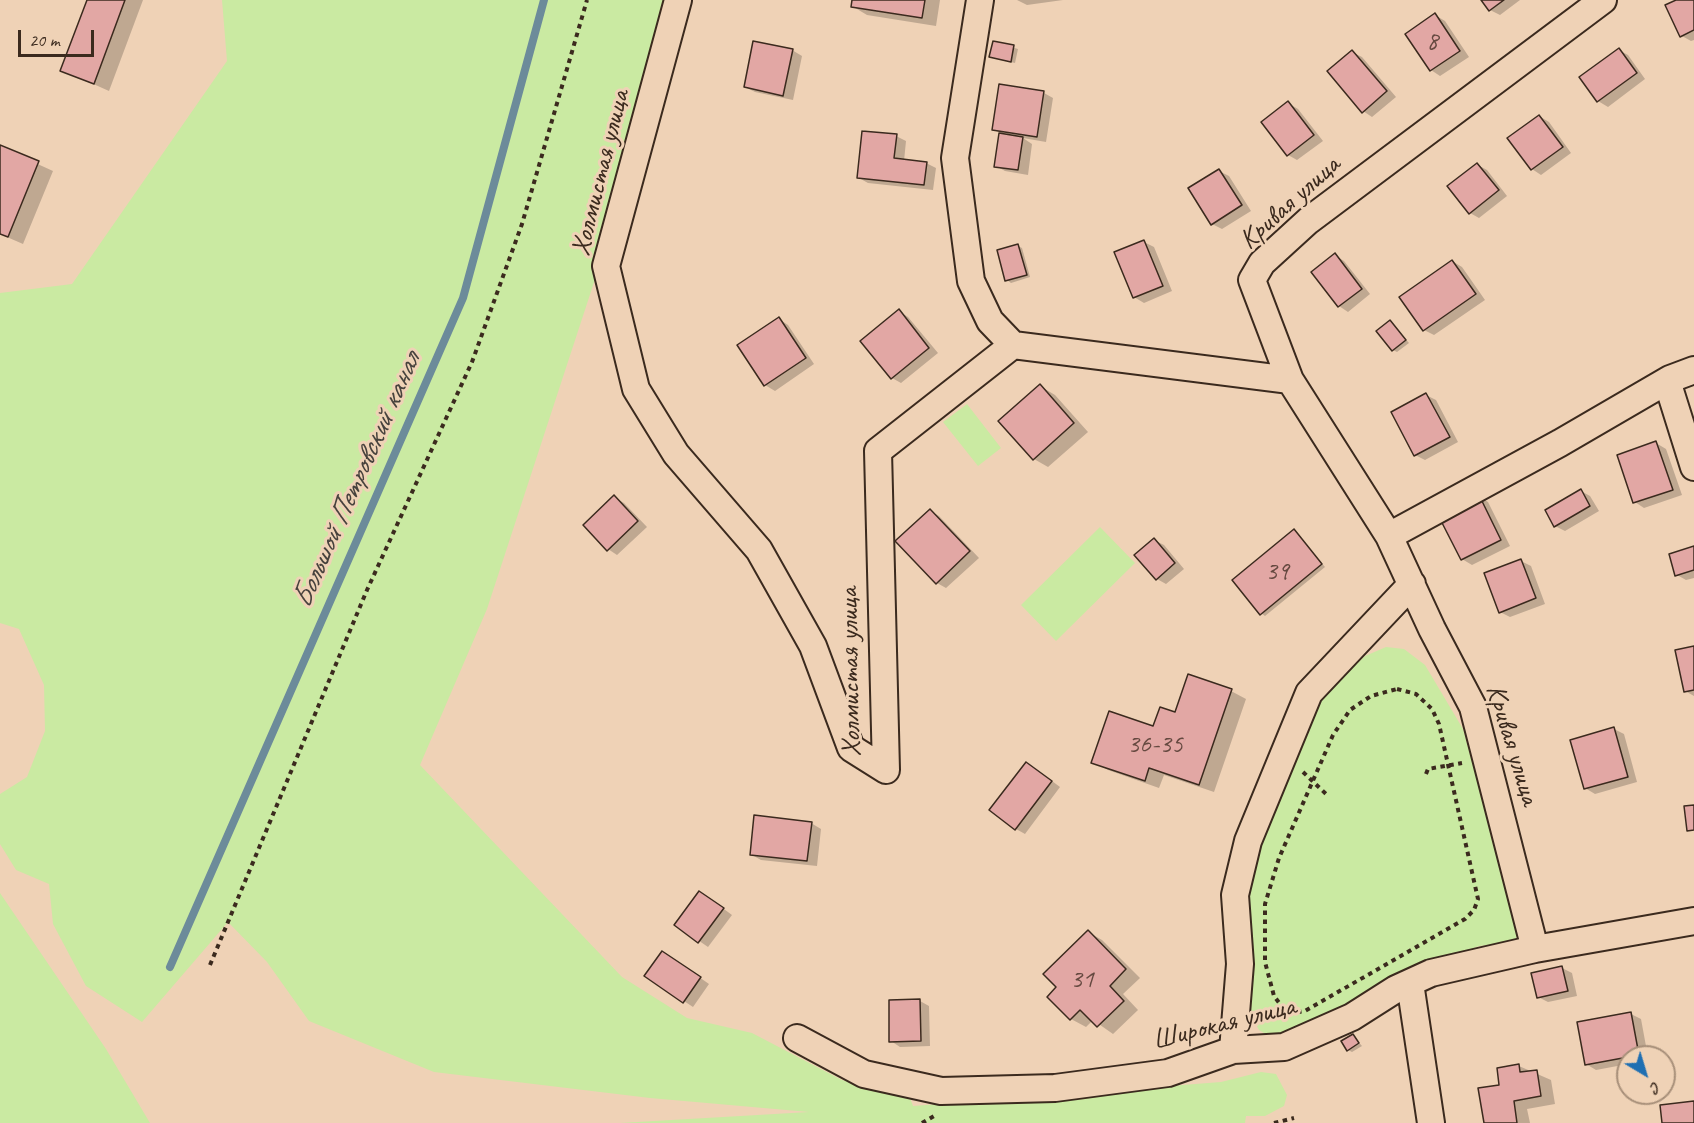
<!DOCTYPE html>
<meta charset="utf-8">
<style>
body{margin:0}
#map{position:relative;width:1694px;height:1123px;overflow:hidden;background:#efd2b6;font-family:Caveat,sans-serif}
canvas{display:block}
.north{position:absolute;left:1616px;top:1045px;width:60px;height:60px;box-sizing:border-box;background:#efd2b6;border:2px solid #a78f79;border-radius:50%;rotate:142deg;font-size:16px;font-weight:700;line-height:24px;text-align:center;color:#3b2a1e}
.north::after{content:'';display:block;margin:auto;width:21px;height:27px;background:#1f6fb2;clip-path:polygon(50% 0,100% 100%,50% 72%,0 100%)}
.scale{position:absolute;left:18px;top:30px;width:76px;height:27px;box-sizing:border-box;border:3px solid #3b2a1e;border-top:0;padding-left:8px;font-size:18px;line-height:21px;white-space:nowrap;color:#3b2a1e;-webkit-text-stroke:4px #efd2b6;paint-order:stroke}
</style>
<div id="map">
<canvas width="1694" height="1123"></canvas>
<div class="north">С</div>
<div class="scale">20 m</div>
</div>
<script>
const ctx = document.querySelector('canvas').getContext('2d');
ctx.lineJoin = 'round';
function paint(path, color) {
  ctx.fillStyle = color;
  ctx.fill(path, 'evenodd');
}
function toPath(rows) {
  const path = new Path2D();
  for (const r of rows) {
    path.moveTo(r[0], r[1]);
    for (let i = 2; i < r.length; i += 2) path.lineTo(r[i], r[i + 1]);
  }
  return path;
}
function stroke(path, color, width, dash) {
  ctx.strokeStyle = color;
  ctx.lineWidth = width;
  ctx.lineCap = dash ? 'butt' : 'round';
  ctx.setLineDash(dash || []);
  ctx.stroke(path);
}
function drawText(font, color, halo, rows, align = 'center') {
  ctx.font = font + ' Caveat,sans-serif';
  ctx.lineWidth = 6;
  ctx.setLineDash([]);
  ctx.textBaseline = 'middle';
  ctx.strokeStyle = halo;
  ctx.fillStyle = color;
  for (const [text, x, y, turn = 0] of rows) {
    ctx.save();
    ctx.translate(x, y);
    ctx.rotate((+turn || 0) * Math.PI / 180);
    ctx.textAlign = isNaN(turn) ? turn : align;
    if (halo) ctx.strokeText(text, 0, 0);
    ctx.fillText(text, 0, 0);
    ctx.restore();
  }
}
const green = toPath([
 [222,0,675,0,618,209,487,609,420,765,622,977,687,1018,752,1033,842,1080,910,1098,913,1106,1221,1082,1261,1072,1276,1074,1287,1095,1284,1106,1265,1116,1246,1116,1245,1123,620,1123,809,1112,650,1098,434,1072,309,1021,267,962,228,922,142,1022,86,986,53,924,49,884,16,870,0,844,0,794,27,777,45,731,44,685,19,629,0,623,0,293,72,284,227,61],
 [967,404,1001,448,978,466,943,422],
 [1100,527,1135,563,1056,641,1021,605],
 [1386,647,1404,649,1425,665,1463,729,1519,932,1514,942,1479,946,1435,963,1289,1036,1269,1036,1259,1030,1247,1009,1240,892,1320,697,1365,656],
 [0,893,106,1049,150,1123,0,1123]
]);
const shadow = toPath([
 [89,0,143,0,109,91,62,70],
 [853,0,940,0,936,26,867,15,852,6],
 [1017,0,1063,0,1027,5],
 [1483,0,1520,0,1500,15,1490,10],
 [1680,0,1694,0,1694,40,1691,41,1682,36],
 [1435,15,1445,21,1469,57,1440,76,1431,70],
 [994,42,1018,49,1015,63,991,57],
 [792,50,802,56,793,100,755,92,745,87],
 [1619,50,1628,55,1645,79,1608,107,1598,101,1581,77],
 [1352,52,1362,57,1396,97,1372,117,1363,111],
 [1044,93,1053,98,1046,142,1023,138,1032,144,1028,175,1005,171,996,166,1000,133,994,129],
 [1288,103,1298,109,1323,141,1297,160,1288,155],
 [1539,116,1549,122,1571,153,1541,175,1532,169],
 [896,136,906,141,904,161,926,163,936,168,933,190,868,183,859,178],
 [0,147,53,171,23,244,0,234],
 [1478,165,1487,170,1507,196,1479,218,1470,213],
 [1219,171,1229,176,1251,211,1222,229,1212,224],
 [1144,242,1154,247,1172,291,1144,303,1134,297],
 [1018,246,1022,248,1030,277,1011,283,1007,280],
 [1335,255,1344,261,1370,294,1348,312,1339,306],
 [1452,261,1462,267,1485,300,1434,335,1424,330],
 [899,311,908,317,938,353,901,383,892,378],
 [779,319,788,325,814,364,775,391,765,385],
 [1390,322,1409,343,1397,352,1393,350],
 [1040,386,1055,395,1088,432,1048,467,1034,459],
 [1426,395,1436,400,1458,442,1425,460,1415,455],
 [1656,443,1666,449,1682,495,1644,508,1635,502],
 [1581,491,1590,496,1599,511,1565,531,1555,526],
 [1479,496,1488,502,1510,546,1472,565,1462,559],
 [614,497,624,503,647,527,617,555,608,549],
 [930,511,939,516,979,558,946,588,937,583],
 [1294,531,1325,567,1265,616,1261,613],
 [1154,540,1164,545,1184,569,1166,584,1157,579],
 [1694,548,1694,578,1686,580,1677,575],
 [1521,561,1531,566,1545,604,1510,617,1500,612],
 [1694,647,1694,696,1685,691],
 [1231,691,1246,699,1214,792,1164,775,1159,788,1108,770,1093,762,1176,714],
 [1614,729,1624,734,1637,782,1595,794,1585,788],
 [1036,769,1060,787,1025,834,1016,829],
 [811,823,821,829,817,866,761,860,752,855],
 [709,898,732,915,708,947,676,925],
 [1088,932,1102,940,1140,978,1123,994,1138,1010,1113,1034,1093,1020,1086,1027,1071,1019],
 [672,958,709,984,693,1007,646,976],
 [1562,968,1572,973,1577,996,1548,1002,1538,997],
 [920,1001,929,1006,930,1046,900,1047,891,1041],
 [1631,1014,1641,1019,1648,1057,1628,1057,1628,1064,1596,1070,1586,1064],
 [1353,1036,1362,1046,1352,1052,1348,1050],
 [1519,1066,1551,1080,1555,1104,1527,1109,1530,1123,1485,1123,1501,1086]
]);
const stream = toPath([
 [170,967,463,298,544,0]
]);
const building = toPath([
 [87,0,125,0,94,84,60,71,87,0],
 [852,0,925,0,922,18,851,7,852,0],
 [1481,0,1504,0,1489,11,1481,0],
 [1676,0,1694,0,1694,30,1680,37,1665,5,1676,0],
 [1435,13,1460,51,1430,71,1405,34,1435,13],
 [753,41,793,49,783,96,744,87,753,41],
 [993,41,1014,45,1011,62,989,57,993,41],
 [1619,48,1637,73,1597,102,1579,77,1619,48],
 [1352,50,1387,91,1362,113,1327,71,1352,50],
 [999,84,1044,91,1037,137,992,130,999,84],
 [1288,101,1314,135,1287,156,1261,122,1288,101],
 [1539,115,1563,147,1531,170,1507,138,1539,115],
 [862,131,897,134,894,158,927,162,924,185,857,178,862,131],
 [999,133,1023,137,1018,170,994,167,999,133],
 [0,145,39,161,8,237,0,234,0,145],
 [1477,163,1499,190,1469,214,1447,186,1477,163],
 [1219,169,1242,205,1211,225,1188,188,1219,169],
 [1144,240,1163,286,1133,298,1114,252,1144,240],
 [1018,244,1027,275,1005,281,997,250,1018,244],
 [1335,253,1362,289,1338,307,1311,272,1335,253],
 [1452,260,1476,294,1423,331,1399,297,1452,260],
 [899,309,929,348,891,379,860,341,899,309],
 [779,317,806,358,764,386,737,345,779,317],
 [1390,320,1406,340,1392,351,1376,331,1390,320],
 [1040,384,1074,423,1033,460,998,421,1040,384],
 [1426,393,1450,437,1414,456,1391,412,1426,393],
 [1656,441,1673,490,1633,503,1617,455,1656,441],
 [1581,489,1590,506,1554,527,1545,510,1581,489],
 [614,495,638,521,607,551,583,525,614,495],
 [1479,495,1501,540,1461,560,1438,515,1479,495],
 [930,509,970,551,936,584,895,541,930,509],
 [1294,529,1322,564,1260,615,1232,580,1294,529],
 [1154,538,1175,563,1156,580,1134,555,1154,538],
 [1694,546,1694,570,1675,576,1669,554,1694,546],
 [1521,559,1536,598,1499,613,1484,573,1521,559],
 [1694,646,1694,690,1684,692,1675,650,1694,646],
 [1188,674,1232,689,1199,785,1149,768,1145,781,1091,763,1109,711,1153,726,1160,707,1175,712,1188,674],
 [1614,727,1628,777,1584,789,1570,740,1614,727],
 [1026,762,1052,781,1015,830,989,810,1026,762],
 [1694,805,1694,830,1687,831,1684,806,1694,805],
 [754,815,812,822,807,861,750,855,754,815],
 [699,891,724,908,698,943,674,925,699,891],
 [1088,930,1126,969,1110,986,1124,1001,1097,1027,1080,1010,1070,1020,1047,997,1056,987,1043,974,1088,930],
 [662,951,701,977,683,1003,644,976,662,951],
 [1562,966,1568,991,1537,998,1531,973,1562,966],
 [920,999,921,1041,889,1042,889,1000,920,999],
 [1631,1012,1639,1055,1585,1065,1577,1022,1631,1012],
 [1353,1034,1359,1043,1347,1051,1341,1041,1353,1034],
 [1519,1064,1520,1072,1537,1070,1541,1096,1514,1101,1517,1123,1484,1123,1478,1088,1499,1085,1497,1068,1519,1064],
 [1694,1101,1694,1123,1662,1123,1660,1105,1694,1101]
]);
const path = toPath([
 [1397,689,1416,694,1432,709,1439,724,1478,899,1474,910,1465,919,1305,1011,1292,1013,1283,1008,1274,996,1265,962,1265,904,1279,858,1333,735,1350,710,1371,696,1397,689],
 [1303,772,1326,794],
 [1426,774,1428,769,1462,763],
 [210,965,367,590,472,362,522,224,587,0],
 [922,1123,934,1116],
 [1274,1123,1294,1118]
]);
const minor = toPath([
 [678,0,606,266,636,389,676,454,759,550,813,646,851,748,886,770,878,451,1013,345,1290,380],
 [980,0,955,158,971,281,990,321,1013,345],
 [1667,381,1694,467],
 [1389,536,1560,443,1670,379,1694,370],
 [1535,949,1473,707,1432,629,1389,536,1290,380,1252,280,1262,263,1308,221,1603,0],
 [1410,983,1431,1123],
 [797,1038,864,1074,941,1091,1055,1088,1168,1073,1233,1050,1284,1047,1352,1017,1396,989,1431,973,1535,949,1694,921],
 [1233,1050,1240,964,1235,895,1248,841,1309,693,1412,584]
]);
const numberNames = [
 ["8",1432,42],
 ["39",1277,572],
 ["36-35",1155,745],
 ["31",1082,980]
];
const streetNames = [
 ["Холмистая улица",601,173,-76],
 ["Кривая улица",1290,203,-42],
 ["Холмистая улица",851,672,-91],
 ["Кривая улица",1512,745,73],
 ["Широкая улица",1224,1024,-14]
];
const waterNames = [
 ["Большой Петровский канал",357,481,-66]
];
paint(green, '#caeaa2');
paint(shadow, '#0003');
stroke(stream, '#6c8b9a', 8);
paint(building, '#e2a7a4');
stroke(building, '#3b2a1e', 1.5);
stroke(minor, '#3b2a1e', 30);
stroke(path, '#3b2a1e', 4, [4.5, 4.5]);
stroke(minor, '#efd2b6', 26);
drawText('26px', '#654940', null, numberNames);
drawText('28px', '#3b2a1e', '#efd2b6', streetNames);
drawText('italic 30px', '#47423d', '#efd2b6', waterNames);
</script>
